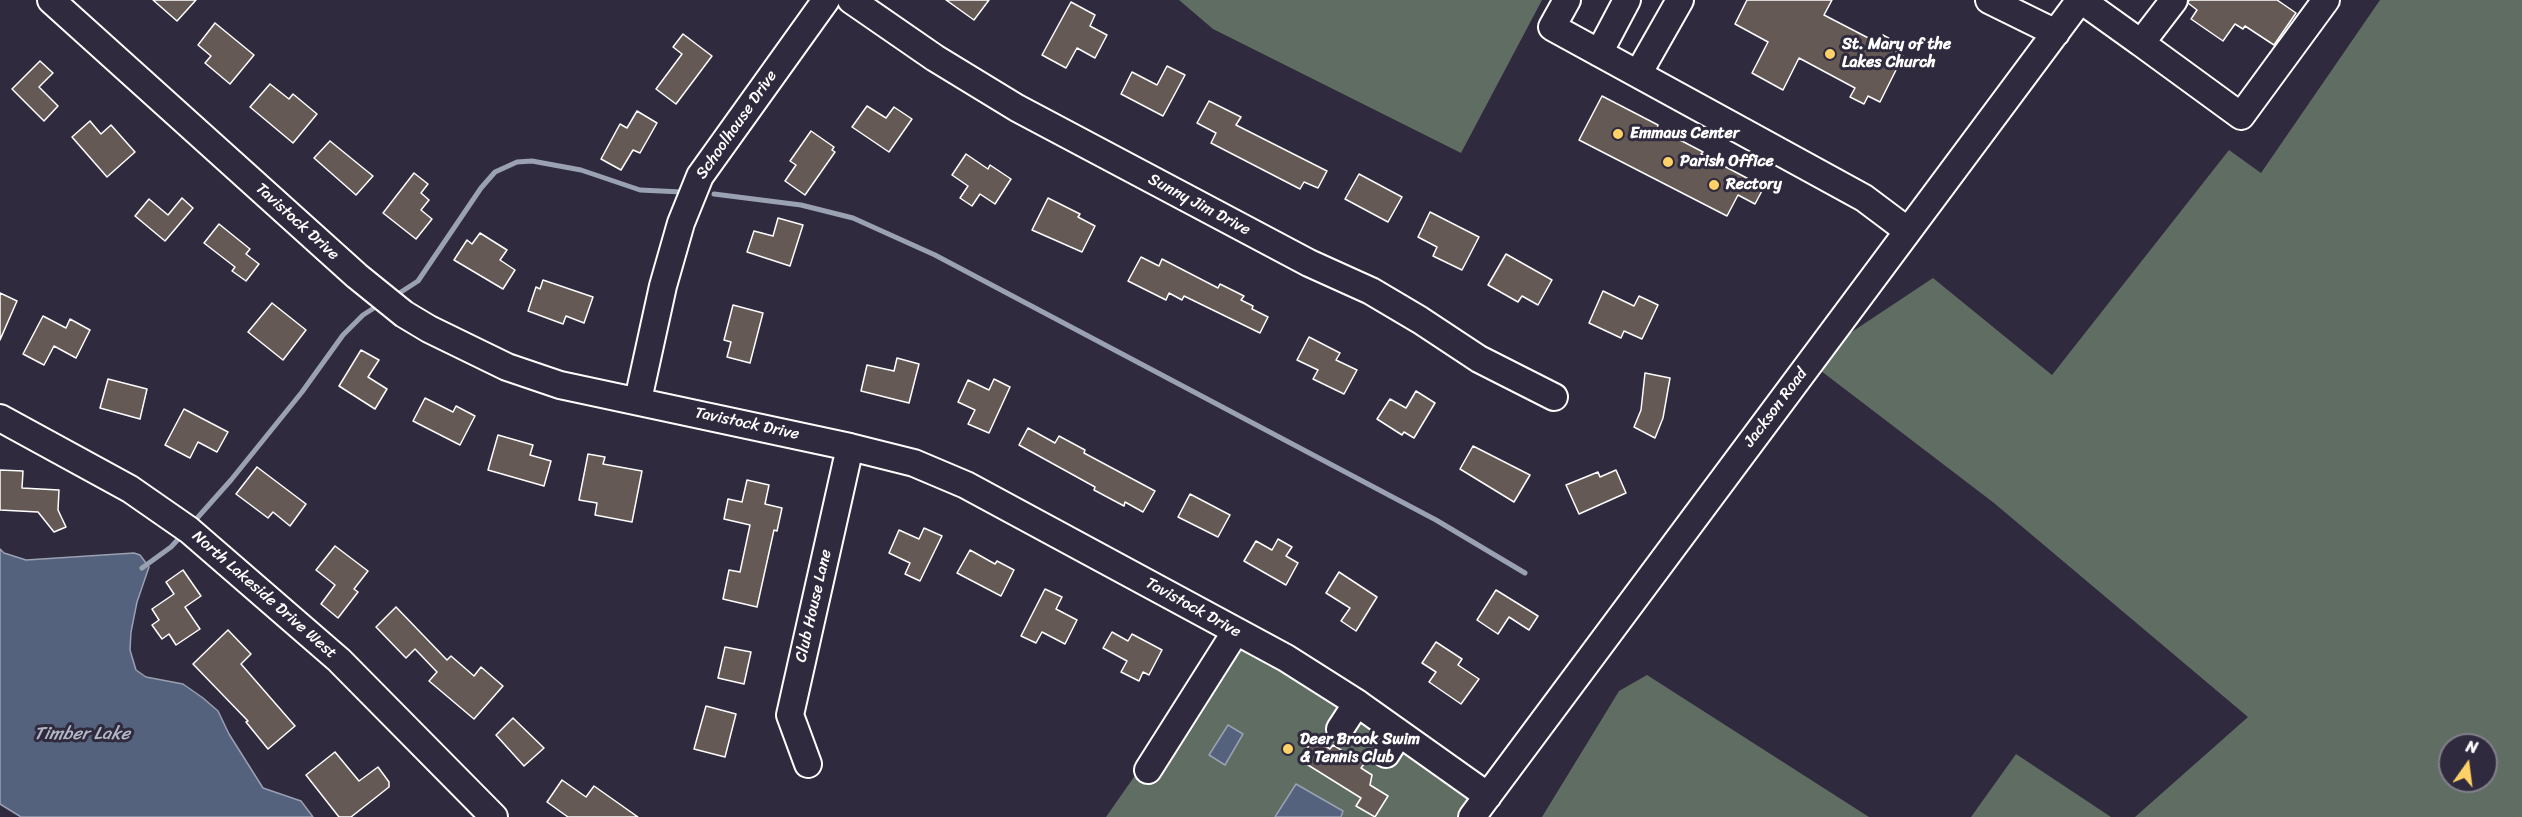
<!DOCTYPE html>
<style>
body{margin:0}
#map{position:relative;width:2522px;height:817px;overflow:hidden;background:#2f2a3d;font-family:Sriracha,sans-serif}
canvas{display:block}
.north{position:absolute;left:2438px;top:733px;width:60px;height:60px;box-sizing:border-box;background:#2f2a3d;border:2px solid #827f8b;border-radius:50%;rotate:14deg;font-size:16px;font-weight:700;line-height:24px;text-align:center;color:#fff}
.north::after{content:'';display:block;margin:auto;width:21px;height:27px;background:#ffd166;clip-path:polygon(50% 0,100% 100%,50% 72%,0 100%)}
</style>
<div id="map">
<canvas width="2522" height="817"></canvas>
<div class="north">N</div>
</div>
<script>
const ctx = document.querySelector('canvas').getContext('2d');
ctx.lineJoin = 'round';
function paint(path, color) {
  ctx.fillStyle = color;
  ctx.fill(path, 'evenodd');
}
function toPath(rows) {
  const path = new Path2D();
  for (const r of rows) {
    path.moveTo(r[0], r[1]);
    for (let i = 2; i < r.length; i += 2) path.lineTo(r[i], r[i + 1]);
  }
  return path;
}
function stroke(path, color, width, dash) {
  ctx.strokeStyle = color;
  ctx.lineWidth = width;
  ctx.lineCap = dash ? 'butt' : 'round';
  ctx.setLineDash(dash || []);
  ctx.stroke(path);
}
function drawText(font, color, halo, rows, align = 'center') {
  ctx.font = font + ' Sriracha,sans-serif';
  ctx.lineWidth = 6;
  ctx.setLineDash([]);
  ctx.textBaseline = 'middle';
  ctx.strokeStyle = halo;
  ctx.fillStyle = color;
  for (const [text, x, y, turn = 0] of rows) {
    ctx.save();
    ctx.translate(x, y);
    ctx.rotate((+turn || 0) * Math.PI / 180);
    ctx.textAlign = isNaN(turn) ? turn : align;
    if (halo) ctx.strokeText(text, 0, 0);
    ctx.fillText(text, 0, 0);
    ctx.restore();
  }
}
const green = toPath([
 [1179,0,1542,0,1461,153,1213,29],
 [2380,0,2522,0,2522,817,2135,817,2248,717,1994,503,1808,361,1933,278,2052,375,2229,150,2261,173],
 [2450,745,2486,745,2486,781,2450,781],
 [1236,631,1488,796,1472,817,1106,817],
 [1647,675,1869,817,1542,817,1619,691],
 [2016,754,2111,817,1971,817]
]);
const water = toPath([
 [0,549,4,553,26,560,134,553,140,555,149,567,137,602,131,632,130,650,136,670,146,677,183,684,203,698,218,711,229,734,263,788,301,801,313,817,21,817,0,804,0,549],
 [1228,725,1243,734,1225,765,1209,755,1228,725],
 [1296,784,1343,811,1341,817,1275,817,1296,784]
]);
const stream = toPath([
 [714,194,801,205,853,218,935,255,1436,520,1525,573],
 [401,292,418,281,481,188,495,172,517,162,532,161,581,170,640,190,682,192],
 [191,525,231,480,302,392,343,335,363,315,374,308],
 [142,568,171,547,183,534]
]);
const building = toPath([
 [153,0,196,0,177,21,153,0],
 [946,0,989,0,974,20,946,0],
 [1747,0,1832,0,1824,15,1878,43,1883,35,1897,43,1893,51,1903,56,1880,102,1868,96,1864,104,1850,97,1855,88,1799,58,1783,90,1752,73,1768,42,1735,24,1747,0],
 [2189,0,2277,0,2296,13,2274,45,2245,26,2243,29,2235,24,2223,41,2191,19,2197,10,2188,3,2189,0],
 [1071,2,1095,15,1090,26,1107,35,1095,58,1077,48,1066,68,1042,55,1071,2],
 [215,23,254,55,230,84,205,63,211,56,198,45,215,23],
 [683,34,712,56,676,104,656,89,682,54,673,47,683,34],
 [40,61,53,73,39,87,58,106,44,121,12,89,40,61],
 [1167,66,1185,75,1163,116,1121,94,1132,72,1157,85,1167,66],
 [270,84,289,99,293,94,317,114,293,143,250,107,270,84],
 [1602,96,1658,125,1657,128,1703,152,1701,154,1764,187,1755,204,1738,195,1727,216,1579,140,1602,96],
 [1209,101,1241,117,1236,125,1327,171,1318,188,1304,182,1300,189,1211,143,1216,133,1197,123,1209,101],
 [867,106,886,118,894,107,912,119,889,152,852,127,867,106],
 [637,111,657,123,640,153,633,150,621,170,601,159,620,124,627,128,637,111],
 [90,121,101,134,111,125,135,152,107,177,72,137,90,121],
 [811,131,834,147,832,150,835,152,805,195,785,181,796,165,790,161,811,131],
 [330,141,373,176,356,195,314,158,330,141],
 [966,154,988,169,990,165,1011,179,995,204,980,194,972,206,960,198,968,186,952,175,966,154],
 [414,173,428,184,421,193,429,200,421,210,432,219,416,239,383,213,414,173],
 [1359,174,1402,197,1388,222,1345,199,1359,174],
 [182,198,193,208,165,241,135,216,149,199,168,215,182,198],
 [1048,198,1080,214,1078,217,1095,226,1082,252,1032,230,1048,198],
 [1430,212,1479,237,1462,270,1433,256,1437,247,1418,237,1430,212],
 [778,218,803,225,790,266,747,252,754,231,773,236,778,218],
 [219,224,250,249,246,254,259,264,246,281,232,271,235,267,204,243,219,224],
 [480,233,507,250,500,260,515,270,503,289,454,260,467,240,472,244,480,233],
 [1506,254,1552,280,1538,305,1522,296,1518,302,1488,285,1506,254],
 [1141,257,1159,266,1162,259,1218,288,1220,284,1244,296,1241,300,1253,306,1252,309,1268,317,1260,333,1184,296,1182,300,1169,293,1166,300,1128,281,1141,257],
 [543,280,593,297,584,323,566,316,563,324,528,311,536,287,540,289,543,280],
 [1603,291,1634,306,1639,296,1658,305,1642,339,1624,331,1621,338,1589,323,1603,291],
 [0,293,17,301,0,340,0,293],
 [272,303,306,330,283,360,248,332,272,303],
 [733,305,763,313,750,363,727,357,731,342,724,340,733,305],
 [43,316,66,328,70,319,90,330,76,358,54,346,44,365,23,354,43,316],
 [1309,337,1340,353,1336,360,1357,370,1344,394,1313,379,1318,370,1297,360,1309,337],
 [361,350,379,360,368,377,387,389,375,409,339,386,361,350],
 [897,358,919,364,909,403,861,391,867,365,894,371,897,358],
 [1645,373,1670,378,1663,418,1655,438,1634,427,1641,410,1645,373],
 [108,379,147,389,140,419,100,408,108,379],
 [994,379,1010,387,989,433,968,424,975,410,958,402,968,380,989,390,994,379],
 [1416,391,1435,403,1414,438,1404,432,1402,435,1377,419,1390,399,1406,408,1416,391],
 [425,398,453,412,456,406,475,416,460,445,413,421,425,398],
 [184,409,228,432,217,452,198,442,190,458,165,445,184,409],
 [1028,428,1055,443,1059,436,1085,450,1084,453,1155,491,1143,512,1125,502,1124,506,1094,490,1095,487,1019,445,1028,428],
 [498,435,533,445,530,455,551,461,544,486,488,470,498,435],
 [1473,446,1530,475,1514,502,1460,469,1473,446],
 [588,454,605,457,603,464,642,471,632,522,595,515,597,503,579,500,588,454],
 [257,467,306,504,290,526,273,512,268,518,236,494,257,467],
 [0,470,23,471,22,488,59,490,58,510,66,527,54,532,38,512,0,510,0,470],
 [1616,470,1626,493,1579,514,1566,485,1598,472,1600,477,1616,470],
 [747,480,769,485,765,504,782,508,777,531,774,530,757,607,723,599,729,570,740,572,750,525,724,519,728,499,742,502,747,480],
 [1190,494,1230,515,1218,537,1178,517,1190,494],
 [924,528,942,536,920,581,905,574,910,563,889,553,899,530,919,539,924,528],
 [1278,539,1292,547,1286,556,1298,563,1286,585,1244,561,1256,541,1272,550,1278,539],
 [335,546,368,571,354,589,358,592,338,618,321,604,335,585,316,570,335,546],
 [970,550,995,564,997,561,1014,570,1001,596,957,573,970,550],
 [183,570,201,596,185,607,200,629,176,645,169,634,162,639,152,625,159,620,152,609,174,594,166,582,183,570],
 [1339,572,1377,597,1356,631,1341,621,1350,608,1326,593,1339,572],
 [1045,589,1062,597,1056,609,1077,620,1065,644,1042,632,1036,643,1021,636,1045,589],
 [1496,590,1538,616,1529,630,1509,617,1498,634,1477,620,1496,590],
 [396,607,447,660,451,656,474,676,481,667,503,686,474,719,429,681,437,672,415,649,406,658,376,627,396,607],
 [228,630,251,654,241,664,295,726,268,749,246,722,248,721,193,664,228,630],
 [1112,632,1128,641,1132,634,1162,650,1149,675,1143,672,1139,681,1121,672,1127,661,1103,648,1112,632],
 [1436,642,1462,659,1458,665,1479,679,1461,704,1429,682,1436,672,1422,663,1436,642],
 [725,647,751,652,744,684,718,678,725,647],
 [706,706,736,714,725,757,694,749,706,706],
 [513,718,544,748,524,766,496,735,513,718],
 [1313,739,1330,749,1333,745,1364,764,1361,768,1372,775,1370,785,1388,796,1375,817,1356,806,1361,798,1300,760,1313,739],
 [335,752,359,781,378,767,389,782,389,787,351,817,339,817,306,775,335,752],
 [562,780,586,797,594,786,638,817,568,817,547,802,562,780]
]);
const minor = toPath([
 [51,0,357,276,404,314,429,329,507,367,560,385,850,447,914,463,966,485,1286,658,1357,703,1488,796],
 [851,0,935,58,1017,108,1309,263,1371,291,1420,320,1479,359,1554,397],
 [1567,0,1552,27,1864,198,1908,231],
 [1989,0,2056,33],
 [2081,0,2141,43,2174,0],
 [2141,43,2241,116,2326,0],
 [1599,53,1627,0],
 [1638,74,1680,0],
 [638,400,663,286,681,223,700,176,826,0],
 [0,418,130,489,189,530,339,660,494,817],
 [1340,729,1357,703],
 [1386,754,1399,733],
 [808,764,790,715,850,447],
 [1148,770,1236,631],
 [1472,817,2080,0]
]);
const markers = [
 [1830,54,6,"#ffd166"],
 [1618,134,6,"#ffd166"],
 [1668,162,6,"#ffd166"],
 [1714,185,6,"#ffd166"],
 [1288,749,6,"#ffd166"]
];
const poiNames = [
 ["St. Mary of the",1842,45],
 ["Lakes Church",1842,63],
 ["Emmaus Center",1630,134],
 ["Parish Office",1680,162],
 ["Rectory",1726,185],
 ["Deer Brook Swim",1300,740],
 ["& Tennis Club",1300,758]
];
const streetNames = [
 ["Schoolhouse Drive",737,125,-55],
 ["Sunny Jim Drive",1199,205,28],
 ["Tavistock Drive",297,222,42],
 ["Jackson Road",1776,408,-53],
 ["Tavistock Drive",747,424,12],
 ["North Lakeside Drive West",264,595,41],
 ["Club House Lane",814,606,-77],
 ["Tavistock Drive",1193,608,29]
];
const waterNames = [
 ["Timber Lake",82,734]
];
paint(green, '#606d63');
paint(water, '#55627e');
stroke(water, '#99a1b2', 1.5);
stroke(stream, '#99a1b2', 5);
paint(building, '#645954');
stroke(building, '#fff', 1.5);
stroke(minor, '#fff', 30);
stroke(minor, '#2f2a3d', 26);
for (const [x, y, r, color] of markers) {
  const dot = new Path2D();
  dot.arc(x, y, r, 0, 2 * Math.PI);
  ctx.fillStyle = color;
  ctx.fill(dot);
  stroke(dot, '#2f2a3d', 2);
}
drawText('bold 16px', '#fff', '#2f2a3d', poiNames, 'left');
drawText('16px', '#fff', '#2f2a3d', streetNames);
drawText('italic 18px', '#b2b8c5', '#2f2a3d', waterNames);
</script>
